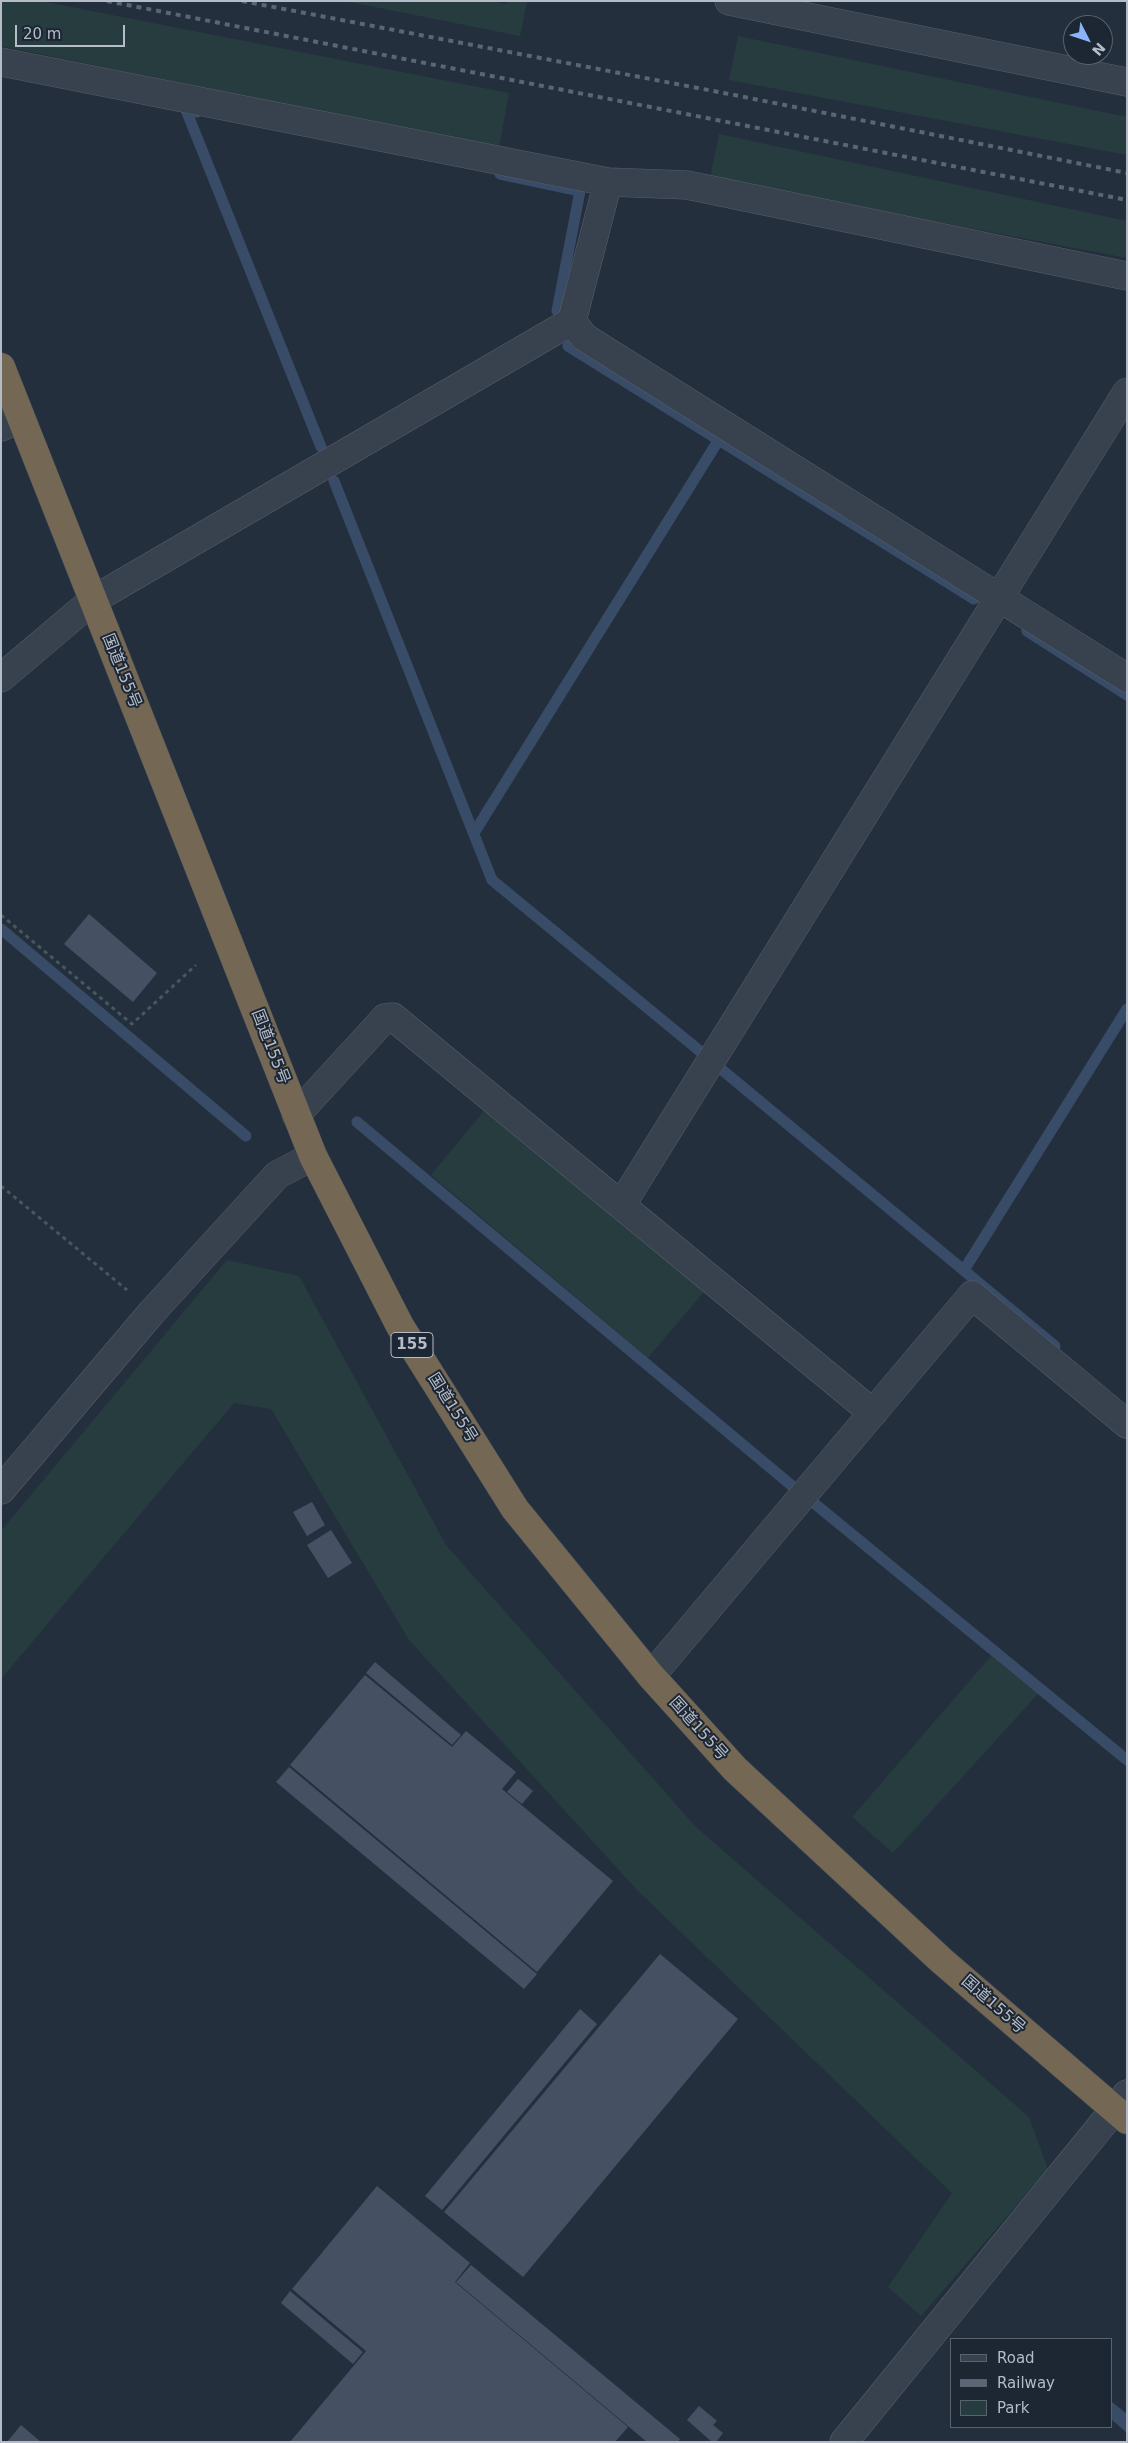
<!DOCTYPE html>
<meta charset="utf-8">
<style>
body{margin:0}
#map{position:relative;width:1128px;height:2443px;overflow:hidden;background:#242f3e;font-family:"DejaVu Sans",sans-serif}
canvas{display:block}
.frame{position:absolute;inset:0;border:2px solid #b4bcc9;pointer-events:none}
.legend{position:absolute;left:950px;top:2338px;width:162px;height:90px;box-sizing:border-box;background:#1d2633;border:1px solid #59626f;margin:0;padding:6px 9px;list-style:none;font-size:15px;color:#b4bcc9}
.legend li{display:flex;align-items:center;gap:10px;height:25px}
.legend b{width:25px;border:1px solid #59626f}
.north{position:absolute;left:1063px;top:15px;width:50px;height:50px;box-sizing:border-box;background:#1d2633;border:1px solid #59626f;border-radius:50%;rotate:131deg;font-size:14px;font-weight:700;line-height:20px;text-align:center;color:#b4bcc9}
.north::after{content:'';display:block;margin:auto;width:18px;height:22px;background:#8ab4f8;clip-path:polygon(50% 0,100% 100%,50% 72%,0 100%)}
.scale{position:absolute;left:15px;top:25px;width:110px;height:22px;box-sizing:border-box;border:2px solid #b4bcc9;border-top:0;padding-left:6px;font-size:15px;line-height:18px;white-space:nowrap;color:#b4bcc9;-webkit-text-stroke:4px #1d2633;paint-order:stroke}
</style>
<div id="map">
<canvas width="1128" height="2443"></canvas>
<div class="frame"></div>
<ul class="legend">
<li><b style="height:6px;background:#38414e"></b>Road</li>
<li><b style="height:6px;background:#5a6575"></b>Railway</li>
<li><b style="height:14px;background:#263c3f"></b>Park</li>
</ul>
<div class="north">N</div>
<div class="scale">20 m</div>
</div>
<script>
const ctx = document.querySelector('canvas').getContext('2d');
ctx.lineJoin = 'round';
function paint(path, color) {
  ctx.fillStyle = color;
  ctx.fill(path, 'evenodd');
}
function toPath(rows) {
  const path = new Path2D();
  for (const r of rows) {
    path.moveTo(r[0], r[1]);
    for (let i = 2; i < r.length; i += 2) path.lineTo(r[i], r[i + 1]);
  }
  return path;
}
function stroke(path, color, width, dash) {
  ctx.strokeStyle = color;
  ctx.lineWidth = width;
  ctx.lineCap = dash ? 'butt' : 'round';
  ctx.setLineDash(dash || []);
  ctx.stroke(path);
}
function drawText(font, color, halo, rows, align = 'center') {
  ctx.font = font + ' "DejaVu Sans","Noto Sans JP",sans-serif';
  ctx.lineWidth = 4;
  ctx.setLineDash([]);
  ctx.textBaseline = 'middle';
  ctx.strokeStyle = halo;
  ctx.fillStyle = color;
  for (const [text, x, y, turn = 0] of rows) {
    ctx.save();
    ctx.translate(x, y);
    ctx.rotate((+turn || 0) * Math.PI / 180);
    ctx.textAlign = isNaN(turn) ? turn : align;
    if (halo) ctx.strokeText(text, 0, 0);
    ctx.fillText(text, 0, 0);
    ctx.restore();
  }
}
const green = toPath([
 [1,1,41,1,509,93,499,148,1,46],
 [345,1,492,1,506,4,507,1,527,1,520,36],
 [738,36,1127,117,1127,155,729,80],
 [719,134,1127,221,1127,258,710,179],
 [488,1106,708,1287,648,1358,431,1175],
 [227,1260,299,1276,446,1545,696,1827,1029,2117,1048,2169,921,2316,888,2287,952,2193,638,1891,409,1640,271,1409,234,1403,1,1679,1,1531],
 [991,1656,1038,1694,893,1853,852,1817]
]);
const water = toPath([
 [1112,2402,1127,2414,1127,2433,1112,2420]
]);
const stream = toPath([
 [197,112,186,110,321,447],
 [500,174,580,191,557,311],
 [568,346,974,599],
 [334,481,492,880,701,1052],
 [1027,631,1127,695],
 [474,833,718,441],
 [1,929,246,1136],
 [721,1069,1055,1346],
 [357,1122,797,1490],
 [964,1270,1127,1009],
 [809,1499,1127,1760]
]);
const building = toPath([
 [89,914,157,973,133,1002,64,944],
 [312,1502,325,1525,307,1536,293,1512],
 [331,1530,352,1563,328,1578,307,1545],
 [375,1662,461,1735,452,1745,366,1673],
 [365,1675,452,1747,466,1731,516,1772,502,1789,613,1881,537,1972,290,1765],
 [289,1767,537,1974,524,1989,276,1782],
 [518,1779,533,1791,522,1804,507,1792],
 [660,1954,738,2019,523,2277,444,2212],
 [580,2009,597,2024,442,2210,425,2196],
 [377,2186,470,2263,455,2282,628,2427,615,2442,290,2442,366,2351,292,2289],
 [471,2265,680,2439,678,2442,647,2442,456,2282],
 [290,2291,363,2352,353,2364,281,2303],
 [699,2406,717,2421,713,2425,723,2433,716,2442,712,2442,687,2420],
 [21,2425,41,2442,7,2442]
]);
const path = toPath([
 [1,915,132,1024,196,965],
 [1,1186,127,1290]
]);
const minor = toPath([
 [729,1,1127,82],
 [1,62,608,182,687,185,1127,276],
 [608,182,572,321,584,337,1127,678],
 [1,427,21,419],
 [1,678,93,600,572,321],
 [296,1115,385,1018,393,1017,873,1413],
 [622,1204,1127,392],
 [1,1490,152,1312,277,1175,313,1156],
 [651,1676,972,1295,1127,1424],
 [844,2442,1127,2094]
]);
const highway = toPath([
 [1,367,313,1156,400,1326,515,1509,651,1676,735,1769,942,1961,1127,2120]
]);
const rail = toPath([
 [107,1,1127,200],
 [242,1,729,94,1127,173]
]);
const shields = [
 [412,1345,42]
];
const shieldNames = [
 ["155",412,1345]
];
const streetNames = [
 ["国道155号",121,671,68],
 ["国道155号",270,1047,69],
 ["国道155号",452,1408,58],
 ["国道155号",698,1729,48],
 ["国道155号",993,2005,41]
];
paint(green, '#263c3f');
paint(water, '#394c67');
stroke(stream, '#394c67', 11);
paint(building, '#455162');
stroke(minor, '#565f6c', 29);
stroke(highway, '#434c59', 29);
stroke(path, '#44595c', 3, [4, 4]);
stroke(minor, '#38414e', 28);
stroke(highway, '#746855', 28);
stroke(rail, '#5a6575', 4, [5, 5]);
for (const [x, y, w] of shields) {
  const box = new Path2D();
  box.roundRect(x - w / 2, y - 12.5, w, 25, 4);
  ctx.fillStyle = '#1d2633';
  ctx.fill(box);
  stroke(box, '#b4bcc9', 1);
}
drawText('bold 15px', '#b4bcc9', null, shieldNames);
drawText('16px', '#b4bcc9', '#1d2633', streetNames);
</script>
